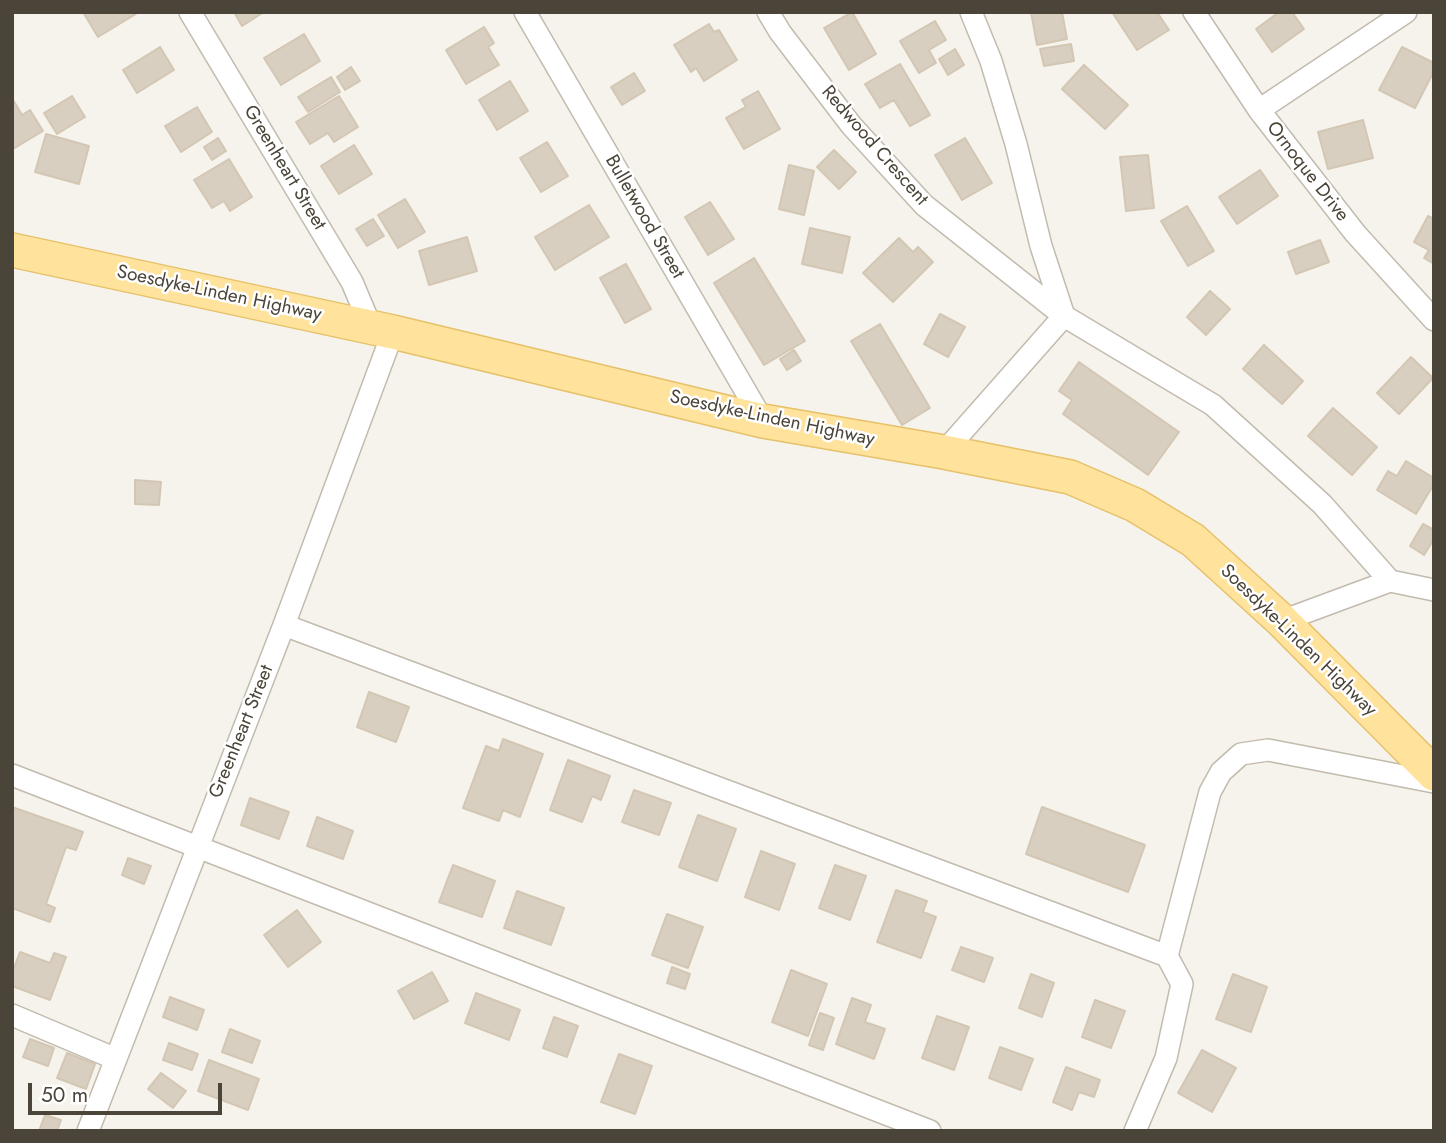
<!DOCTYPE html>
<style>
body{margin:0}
#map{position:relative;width:1446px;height:1143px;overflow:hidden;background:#f6f3ec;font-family:Jost,sans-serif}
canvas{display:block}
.frame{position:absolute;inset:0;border:14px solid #4b4439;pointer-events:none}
.scale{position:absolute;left:28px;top:1083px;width:194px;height:32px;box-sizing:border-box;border:4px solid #4b4439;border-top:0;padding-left:9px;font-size:21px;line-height:24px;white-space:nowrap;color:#4b4439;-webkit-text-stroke:5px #fff;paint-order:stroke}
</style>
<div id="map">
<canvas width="1446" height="1143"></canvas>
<div class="frame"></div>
<div class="scale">50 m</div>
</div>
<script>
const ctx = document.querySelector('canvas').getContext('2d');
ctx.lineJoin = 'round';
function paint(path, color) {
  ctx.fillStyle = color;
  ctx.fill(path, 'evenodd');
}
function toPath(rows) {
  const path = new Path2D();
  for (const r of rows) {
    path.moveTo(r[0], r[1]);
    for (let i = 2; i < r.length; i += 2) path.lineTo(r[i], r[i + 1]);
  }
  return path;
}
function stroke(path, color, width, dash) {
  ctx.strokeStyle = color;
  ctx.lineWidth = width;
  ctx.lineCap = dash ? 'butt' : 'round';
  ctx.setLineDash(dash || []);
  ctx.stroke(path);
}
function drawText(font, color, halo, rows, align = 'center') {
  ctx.font = font + ' Jost,sans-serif';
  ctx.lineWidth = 5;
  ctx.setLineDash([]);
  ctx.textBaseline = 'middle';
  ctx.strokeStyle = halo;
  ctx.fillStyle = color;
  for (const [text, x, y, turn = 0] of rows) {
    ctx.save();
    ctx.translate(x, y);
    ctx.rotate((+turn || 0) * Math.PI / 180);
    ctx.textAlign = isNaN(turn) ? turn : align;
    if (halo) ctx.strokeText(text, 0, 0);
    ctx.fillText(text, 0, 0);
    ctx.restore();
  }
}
const building = toPath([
 [83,12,139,12,98,37,83,12],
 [234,12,264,12,242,26,234,12],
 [852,12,876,54,849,70,824,28,852,12],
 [1031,12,1062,12,1067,39,1037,45,1031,12],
 [1112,12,1157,12,1169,30,1137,50,1112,12],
 [1279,12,1292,12,1304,29,1272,52,1256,29,1279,12],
 [935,21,946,40,929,50,936,63,919,73,900,41,935,21],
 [709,24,714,32,719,30,737,60,704,81,696,68,691,72,674,45,709,24],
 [484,27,494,43,488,47,499,65,466,84,446,50,484,27],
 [304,34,320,61,281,85,264,58,304,34],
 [1071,44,1074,61,1044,66,1040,49,1071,44],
 [160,47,174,70,137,93,123,70,160,47],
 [1402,47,1434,63,1434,71,1415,108,1379,90,1402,47],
 [955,49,964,65,948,75,939,59,955,49],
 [900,64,930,115,910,126,894,100,880,108,865,84,900,64],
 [1084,65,1128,105,1105,129,1062,89,1084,65],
 [351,67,360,81,345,90,337,77,351,67],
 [634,73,645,91,622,105,611,87,634,73],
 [331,77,340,92,308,112,298,97,331,77],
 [510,81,528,111,497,130,479,100,510,81],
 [758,91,780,129,744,149,726,118,746,107,742,100,758,91],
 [72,96,85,117,57,134,44,113,72,96],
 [339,96,358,127,334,142,328,133,310,144,296,122,339,96],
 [12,98,22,115,30,110,43,131,13,149,12,98],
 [197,107,212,132,181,152,165,126,197,107],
 [1363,120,1373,158,1328,169,1318,132,1363,120],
 [46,134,89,146,79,184,35,172,46,134],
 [218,138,226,151,212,160,204,147,218,138],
 [965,138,992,183,962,200,935,155,965,138],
 [547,142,568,176,541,192,520,158,547,142],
 [354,145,372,174,339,194,321,166,354,145],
 [834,150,856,172,839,189,817,167,834,150],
 [1148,155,1154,208,1126,211,1120,157,1148,155],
 [229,159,252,197,230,211,224,201,212,208,194,180,229,159],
 [789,165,814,171,804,215,779,209,789,165],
 [1260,170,1278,196,1237,224,1219,197,1260,170],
 [405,199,425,232,398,248,378,215,405,199],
 [710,202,734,239,708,255,685,217,710,202],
 [589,205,609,237,555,270,535,237,589,205],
 [1187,206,1214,251,1188,266,1161,221,1187,206],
 [1428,216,1434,219,1434,264,1424,258,1429,250,1414,242,1428,216],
 [373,219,384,236,367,246,356,229,373,219],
 [810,228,850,237,842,273,802,264,810,228],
 [467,237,477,271,429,285,419,251,467,237],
 [899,238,913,252,918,247,933,262,893,302,863,273,899,238],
 [1320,240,1329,262,1296,274,1288,252,1320,240],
 [754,258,805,341,764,365,714,283,754,258],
 [626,264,651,309,625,323,600,278,626,264],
 [1210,291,1230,309,1206,335,1187,317,1210,291],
 [940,314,965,327,948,357,924,344,940,314],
 [880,324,930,408,902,425,851,341,880,324],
 [1264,345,1303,381,1282,404,1243,369,1264,345],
 [794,350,801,361,787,370,780,359,794,350],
 [1411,357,1433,378,1399,414,1377,393,1411,357],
 [1079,362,1179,432,1148,475,1063,414,1072,400,1059,391,1079,362],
 [1333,408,1377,447,1352,475,1308,436,1333,408],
 [1406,461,1434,478,1434,484,1416,514,1377,490,1388,471,1397,476,1406,461],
 [135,480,161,482,159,505,135,504,135,480],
 [1423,524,1434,530,1434,539,1424,555,1410,546,1423,524],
 [369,692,409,707,396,742,357,727,369,692],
 [503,739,543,754,520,817,503,810,499,821,463,808,486,746,499,751,503,739],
 [568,760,610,776,601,800,592,796,582,822,550,810,568,760],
 [634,790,671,803,659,835,622,822,634,790],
 [250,798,289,812,279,839,241,825,250,798],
 [12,807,83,832,76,850,66,847,46,904,55,908,50,922,12,908,12,807],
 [1042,807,1145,845,1128,892,1026,854,1042,807],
 [698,815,736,829,717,881,679,867,698,815],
 [317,817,353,831,343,859,307,846,317,817],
 [761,851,795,864,779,910,745,897,761,851],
 [128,858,151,866,144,884,122,875,128,858],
 [453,865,495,881,482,917,439,902,453,865],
 [835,865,866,876,850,920,819,908,835,865],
 [896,890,927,901,923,912,936,917,921,958,877,942,896,890],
 [517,891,564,908,551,945,504,928,517,891],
 [297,910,321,942,288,967,264,935,297,910],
 [667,914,703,927,688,968,652,955,667,914],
 [961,947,993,958,984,982,952,970,961,947],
 [20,952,50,963,54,953,66,957,50,1000,12,986,12,973,20,952],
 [672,967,690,974,685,989,667,983,672,967],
 [791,970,827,984,808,1036,772,1022,791,970],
 [432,972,448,1001,414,1019,398,991,432,972],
 [1031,974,1054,983,1042,1017,1019,1008,1031,974],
 [1233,974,1267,987,1251,1032,1216,1019,1233,974],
 [476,993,520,1010,509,1040,465,1023,476,993],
 [170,997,204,1010,197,1030,163,1017,170,997],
 [852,998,871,1005,865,1022,885,1029,874,1059,836,1044,852,998],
 [1095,1000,1125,1011,1111,1048,1082,1037,1095,1000],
 [820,1013,834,1018,823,1050,809,1045,820,1013],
 [937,1016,969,1027,954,1070,922,1058,937,1016],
 [554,1017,578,1026,567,1057,543,1048,554,1017],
 [230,1029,260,1041,252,1063,222,1052,230,1029],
 [30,1039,54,1048,48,1066,23,1057,30,1039],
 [169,1043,198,1054,192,1070,163,1060,169,1043],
 [1000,1047,1033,1059,1021,1090,989,1078,1000,1047],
 [1202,1050,1236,1068,1212,1112,1178,1093,1202,1050],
 [67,1053,95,1064,86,1089,57,1078,67,1053],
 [619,1054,652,1066,635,1114,601,1102,619,1054],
 [209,1060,259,1079,248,1110,198,1091,209,1060],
 [1066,1067,1100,1080,1094,1097,1079,1092,1072,1110,1053,1102,1066,1067],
 [161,1073,186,1091,173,1108,148,1089,161,1073],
 [45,1115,61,1120,57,1131,39,1131,45,1115]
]);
const street = toPath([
 [190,12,352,282,371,327],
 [525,12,763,421],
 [768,12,780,32,851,125,924,205,1064,316,1213,405,1322,504,1390,581],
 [971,12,991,61,1016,144,1041,246,1064,316],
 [1194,12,1259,110,1355,233,1434,320],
 [1259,110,1406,12],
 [944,452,1064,316],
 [1282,621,1390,581,1434,590],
 [284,625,1167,956,1182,984,1166,1058,1135,1131],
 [12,775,930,1131],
 [1167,956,1210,792,1221,772,1241,754,1268,750,1434,782],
 [12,1015,116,1059],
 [88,1131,284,625,393,332]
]);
const primary = toPath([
 [12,250,393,332,763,421,944,452,1070,477,1135,505,1193,540,1282,621,1434,774]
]);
const streetNames = [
 ["Redwood Crescent",874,146,49],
 ["Greenheart Street",284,168,59],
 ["Ornoque Drive",1307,172,52],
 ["Bulletwood Street",644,217,60],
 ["Soesdyke-Linden Highway",219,294,12],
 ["Soesdyke-Linden Highway",772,419,12],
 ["Soesdyke-Linden Highway",1298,641,44],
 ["Greenheart Street",242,732,-68]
];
paint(building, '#d8cfc1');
stroke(building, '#d3c7b4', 2);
stroke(street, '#c2bbae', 24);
stroke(primary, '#e6c16a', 36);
stroke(street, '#fff', 21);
stroke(primary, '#ffe39c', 33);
drawText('19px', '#4b4439', '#fff', streetNames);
</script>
